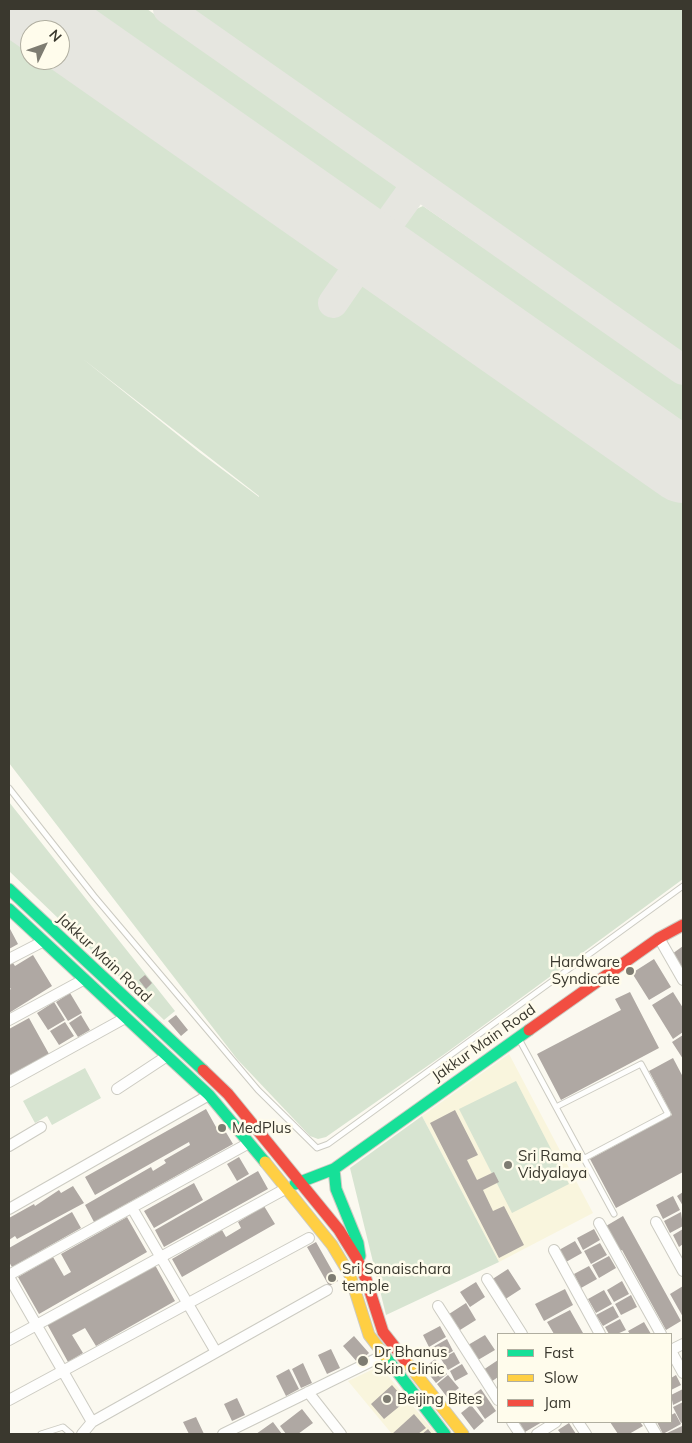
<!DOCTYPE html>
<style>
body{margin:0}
#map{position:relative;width:692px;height:1443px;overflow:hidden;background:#fbf9f0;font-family:Mulish,sans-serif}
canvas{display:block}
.frame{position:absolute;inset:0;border:10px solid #3a382e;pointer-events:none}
.legend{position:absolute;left:497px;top:1333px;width:175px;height:90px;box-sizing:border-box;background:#fffcec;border:1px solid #b0aea0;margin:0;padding:6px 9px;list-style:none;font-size:15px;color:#3a382e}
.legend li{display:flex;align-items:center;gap:10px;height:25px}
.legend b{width:25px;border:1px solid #b0aea0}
.north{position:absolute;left:20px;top:20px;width:50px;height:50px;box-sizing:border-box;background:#fffcec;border:1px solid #b0aea0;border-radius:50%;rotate:48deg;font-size:14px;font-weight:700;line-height:20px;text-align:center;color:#3a382e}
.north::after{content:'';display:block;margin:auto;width:18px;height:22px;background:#7e7c72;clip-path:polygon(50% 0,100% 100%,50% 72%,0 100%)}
</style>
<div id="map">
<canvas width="692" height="1443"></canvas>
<div class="frame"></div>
<ul class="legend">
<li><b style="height:6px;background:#16e098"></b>Fast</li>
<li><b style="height:6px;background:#ffcf43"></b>Slow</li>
<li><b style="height:6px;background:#f24e42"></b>Jam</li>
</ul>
<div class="north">N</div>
</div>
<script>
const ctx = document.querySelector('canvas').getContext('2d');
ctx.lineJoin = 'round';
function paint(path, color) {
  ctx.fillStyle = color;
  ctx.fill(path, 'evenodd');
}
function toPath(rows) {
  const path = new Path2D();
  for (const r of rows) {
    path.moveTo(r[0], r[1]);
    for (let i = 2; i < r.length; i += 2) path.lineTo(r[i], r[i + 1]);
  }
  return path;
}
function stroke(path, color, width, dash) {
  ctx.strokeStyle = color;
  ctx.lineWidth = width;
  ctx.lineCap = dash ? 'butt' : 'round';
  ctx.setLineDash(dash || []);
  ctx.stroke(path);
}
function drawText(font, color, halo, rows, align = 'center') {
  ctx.font = font + ' Mulish,sans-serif';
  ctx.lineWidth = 5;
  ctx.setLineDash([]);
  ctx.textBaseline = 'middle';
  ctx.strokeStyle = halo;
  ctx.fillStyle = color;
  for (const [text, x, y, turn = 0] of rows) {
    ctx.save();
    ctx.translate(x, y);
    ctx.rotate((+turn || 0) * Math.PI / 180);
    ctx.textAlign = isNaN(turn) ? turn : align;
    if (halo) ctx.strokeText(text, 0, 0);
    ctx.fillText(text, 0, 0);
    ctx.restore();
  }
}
const built = toPath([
 [509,1054,593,1213,499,1262,422,1116],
 [380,1366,436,1434,392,1434,348,1381]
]);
const green = toPath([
 [61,9,147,9,390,180,396,186,396,193,375,220,366,223],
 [190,9,683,9,683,354,398,155],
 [9,14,32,30,30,30,30,60,60,60,60,50,347,252,347,262,322,297,341,311,367,277,373,273,380,275,683,486,683,879,446,1053,326,1137,318,1139,310,1136,237,1059,9,763],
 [83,359,259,496,259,497,199,452],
 [423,206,683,385,683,443,400,245,397,242,397,235,414,210],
 [9,802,175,1011,164,1020,9,871],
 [85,1068,101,1098,52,1125,47,1116,35,1123,23,1101],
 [516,1081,569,1184,512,1213,459,1109],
 [422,1116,499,1262,386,1315,350,1168]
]);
const taxiway = toPath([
 [168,9,683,370],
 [333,303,362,261,370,254,379,253,376,248,376,241,414,188]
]);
const runway = toPath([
 [30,9,683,466]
]);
const building = toPath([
 [9,927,18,944,9,949],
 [683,946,683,972,672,954],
 [33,955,52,986,9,1013,9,990,11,989,9,987,9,965,13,963,15,966],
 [654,959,671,987,649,1000,632,973],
 [145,975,152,983,146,989,139,980],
 [630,992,659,1048,561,1100,537,1054,621,1010,615,999],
 [673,992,683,1008,683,1032,673,1039,652,1005],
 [70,993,82,1013,68,1021,56,1002],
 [54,1002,65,1020,48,1030,37,1013],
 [81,1015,90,1030,78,1037,69,1023],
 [176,1015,188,1030,181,1036,168,1021],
 [29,1018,49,1054,10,1075,9,1029],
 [65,1022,74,1036,59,1045,50,1031],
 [683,1035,683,1059,672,1042],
 [673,1058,683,1077,683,1172,616,1208,590,1159,672,1115,649,1071],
 [206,1109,216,1127,221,1124,233,1144,94,1222,85,1205,151,1167,153,1171,166,1163,164,1160,190,1145,189,1142,95,1195,85,1177],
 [455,1110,478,1155,467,1160,477,1180,494,1172,499,1182,483,1190,493,1211,504,1206,524,1245,499,1258,430,1123],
 [239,1157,249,1174,237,1181,227,1164],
 [258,1171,268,1189,164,1247,155,1230],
 [194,1183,203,1200,154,1228,144,1211],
 [73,1186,84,1203,17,1239,15,1236,9,1240,9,1218,34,1204,35,1206,59,1190,61,1193],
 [683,1192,683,1206,677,1196],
 [673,1196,680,1210,663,1219,656,1205],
 [264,1206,275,1224,182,1277,172,1259,222,1230,226,1237,241,1228,238,1222],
 [72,1212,81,1228,12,1267,9,1262,9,1248],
 [681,1212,683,1226,670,1233,664,1221],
 [623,1216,681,1321,666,1330,622,1250,620,1251,606,1226],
 [127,1217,147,1252,39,1314,18,1277,53,1257,64,1276,71,1272,61,1254],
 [594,1229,600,1240,583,1250,577,1238],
 [683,1229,683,1244,679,1247,673,1235],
 [575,1241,582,1253,566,1262,559,1250],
 [316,1242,338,1281,329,1286,307,1247],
 [600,1243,607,1255,591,1264,584,1251],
 [609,1256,616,1268,599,1278,592,1265],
 [155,1265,175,1301,96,1346,85,1328,72,1335,83,1353,68,1362,47,1324],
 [589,1266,597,1279,581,1288,574,1274],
 [508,1269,521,1289,504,1300,491,1280],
 [622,1281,629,1294,614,1302,607,1290],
 [476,1282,485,1297,470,1307,460,1292],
 [683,1286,683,1317,670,1294],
 [565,1289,573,1305,544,1321,535,1304],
 [604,1290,612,1304,596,1313,588,1299],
 [631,1295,637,1307,621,1315,615,1304],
 [466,1303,476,1320,460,1330,449,1314],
 [613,1306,619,1317,603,1326,596,1315],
 [570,1310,583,1333,554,1334,547,1322],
 [620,1319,626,1330,617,1334,609,1334,605,1327],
 [644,1322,651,1334,630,1334,628,1331],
 [440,1326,446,1337,429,1347,423,1335],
 [485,1335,495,1350,478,1360,468,1345],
 [354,1336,369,1353,358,1363,343,1346],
 [447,1339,453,1351,439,1359,433,1347],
 [331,1349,340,1368,327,1374,318,1355],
 [454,1352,460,1363,448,1370,441,1359],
 [435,1359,447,1374,436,1383,424,1368],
 [498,1360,498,1377,491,1382,483,1370],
 [303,1363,312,1383,301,1388,292,1369],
 [462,1364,468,1374,455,1381,450,1371],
 [289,1369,299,1389,286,1396,276,1376],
 [448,1375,459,1388,447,1397,437,1384],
 [676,1375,681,1385,671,1390,671,1378],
 [392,1385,406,1401,384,1419,371,1404],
 [481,1389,496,1411,485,1419,470,1397],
 [683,1389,683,1400,673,1405,671,1395],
 [237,1398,245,1415,232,1421,224,1404],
 [683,1402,683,1422,681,1423,673,1407],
 [471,1405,484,1421,474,1430,461,1413],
 [302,1409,313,1423,298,1434,286,1434,280,1426],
 [675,1413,681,1424,663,1434,657,1422,671,1422,671,1415],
 [414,1414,426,1428,418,1434,392,1434],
 [196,1417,204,1434,189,1434,183,1422],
 [273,1422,282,1434,256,1434],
 [519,1422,542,1422,525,1432],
 [610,1422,640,1422,643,1426,629,1434,618,1434],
 [569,1423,576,1434,561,1434,558,1430],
 [682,1426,683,1434,665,1434],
 [428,1429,432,1434,422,1434]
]);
const lane = toPath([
 [9,788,94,896,258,1090,317,1148,328,1144,683,886],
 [519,1039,614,1214],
 [556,1107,641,1064,668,1114,583,1159],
 [41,1434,63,1427,71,1434]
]);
const street = toPath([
 [659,938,683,980],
 [9,959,42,942],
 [9,1020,83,980],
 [9,1082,125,1018],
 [117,1089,167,1056],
 [9,1146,41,1127],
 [132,1208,216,1352],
 [9,1209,209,1095],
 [656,1222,683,1271],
 [599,1223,661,1334],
 [554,1250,600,1334],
 [9,1275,249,1143],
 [9,1277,92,1422,82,1434],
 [487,1279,522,1334],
 [438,1306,498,1400],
 [9,1340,287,1188],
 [671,1350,683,1344],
 [671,1351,683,1373],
 [308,1392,341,1434],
 [9,1400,309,1238],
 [92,1422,327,1290],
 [512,1422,520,1434],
 [578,1422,586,1434],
 [649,1422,656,1434],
 [223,1434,384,1355],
 [537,1434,556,1422]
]);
const fast = toPath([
 [9,889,203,1070],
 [9,909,209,1095,265,1162],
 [334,1169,336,1189,358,1243,360,1256],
 [295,1184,334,1169,529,1030],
 [385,1356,445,1434]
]);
const slow = toPath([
 [265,1162,332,1245,350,1275,369,1335,385,1356],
 [405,1360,463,1434]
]);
const jam = toPath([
 [529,1030,659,938,683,925],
 [203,1070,228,1094,339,1230,357,1259,366,1279,383,1332,405,1360]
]);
const markers = [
 [630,971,5,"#7e7c72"],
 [222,1128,5,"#7e7c72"],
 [508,1165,5,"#7e7c72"],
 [332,1278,5,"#7e7c72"],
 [363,1361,6,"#7e7c72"],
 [387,1399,5,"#7e7c72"]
];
const streetNames = [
 ["Jakkur Main Road",104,958,43],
 ["Jakkur Main Road",484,1043,-35]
];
const poiNames = [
 ["Hardware",620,962,"right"],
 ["Syndicate",620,979,"right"],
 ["MedPlus",232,1128],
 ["Sri Rama",518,1156],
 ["Vidyalaya",518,1173],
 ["Sri Sanaischara",342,1269],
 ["temple",342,1286],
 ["Dr Bhanus",374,1352],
 ["Skin Clinic",374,1369],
 ["Beijing Bites",397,1399]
];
paint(built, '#f9f5dd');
paint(green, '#d7e4d1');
stroke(taxiway, '#e6e6e0', 30);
stroke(runway, '#e6e6e0', 74);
paint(building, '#afa8a3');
stroke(lane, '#cccbc2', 7);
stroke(street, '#cccbc2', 12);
stroke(fast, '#cccbc2', 13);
stroke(slow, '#cccbc2', 13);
stroke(jam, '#cccbc2', 13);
stroke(lane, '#fefefd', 5);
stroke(street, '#fefefd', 10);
stroke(fast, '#16e098', 11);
stroke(slow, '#ffcf43', 11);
stroke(jam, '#f24e42', 11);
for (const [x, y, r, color] of markers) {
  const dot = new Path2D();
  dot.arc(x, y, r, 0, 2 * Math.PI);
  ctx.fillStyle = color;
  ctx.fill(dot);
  stroke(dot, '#fffcec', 2);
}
drawText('15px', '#3a382e', '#fffcec', streetNames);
drawText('15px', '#3a382e', '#fffcec', poiNames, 'left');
</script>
